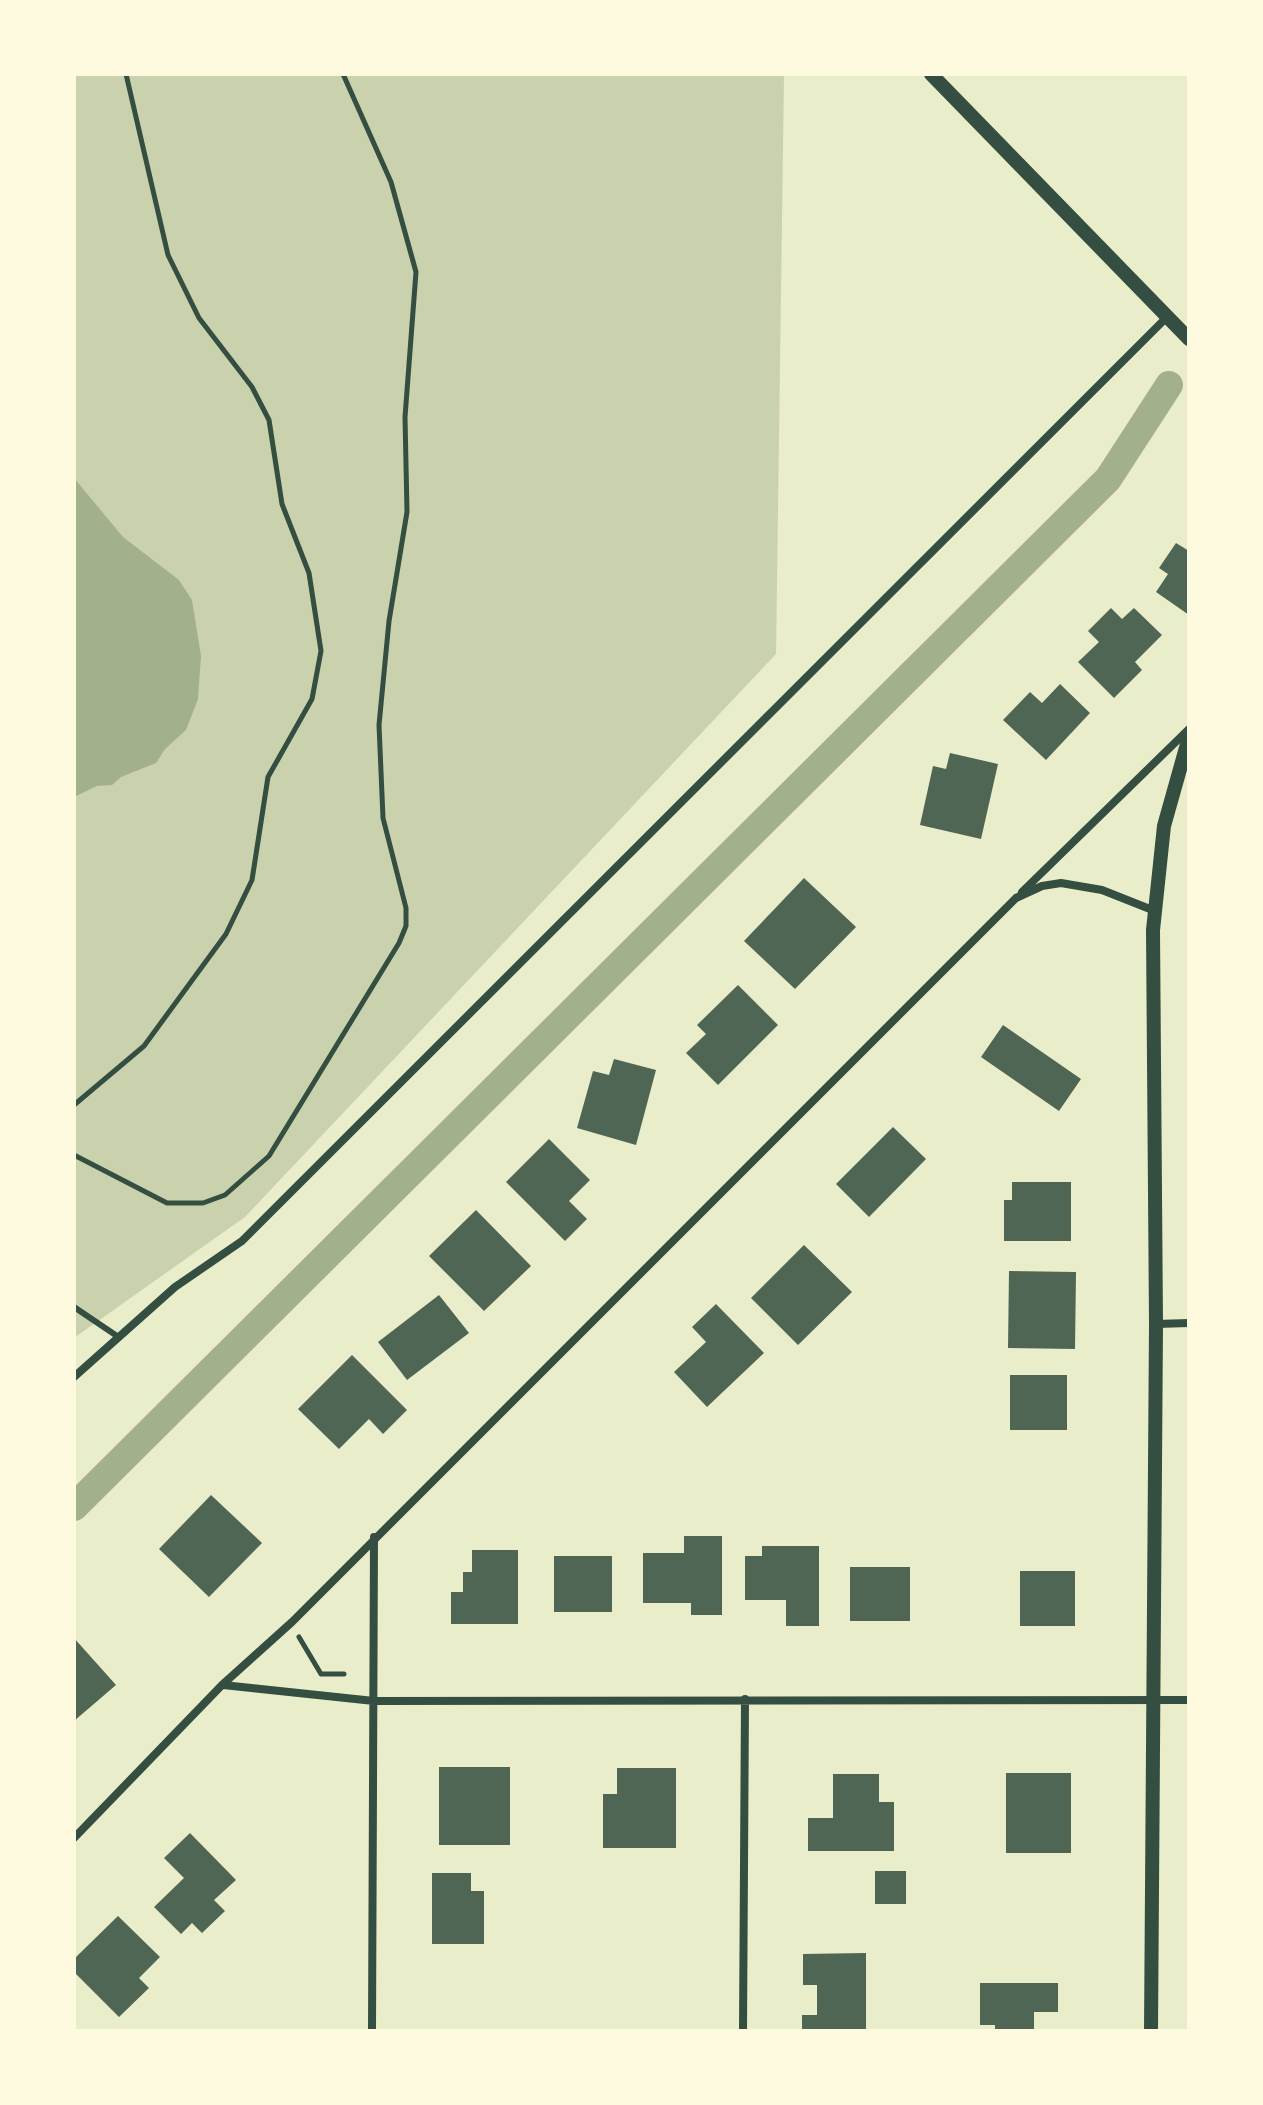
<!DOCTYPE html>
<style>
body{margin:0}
#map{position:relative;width:1263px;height:2105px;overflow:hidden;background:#e9edc9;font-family:"Exo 2",sans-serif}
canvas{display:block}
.frame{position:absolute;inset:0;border:76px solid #fefae0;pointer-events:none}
</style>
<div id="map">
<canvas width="1263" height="2105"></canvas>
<div class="frame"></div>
</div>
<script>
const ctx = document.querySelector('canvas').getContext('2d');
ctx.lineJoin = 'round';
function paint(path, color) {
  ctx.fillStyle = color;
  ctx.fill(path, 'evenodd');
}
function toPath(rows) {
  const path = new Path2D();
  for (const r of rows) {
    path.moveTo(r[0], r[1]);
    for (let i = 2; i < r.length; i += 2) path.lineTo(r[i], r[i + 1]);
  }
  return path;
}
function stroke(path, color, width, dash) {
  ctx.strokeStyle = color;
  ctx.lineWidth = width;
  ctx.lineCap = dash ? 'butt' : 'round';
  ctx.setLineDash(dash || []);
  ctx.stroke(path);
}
const green = toPath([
 [74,74,784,74,776,654,245,1217,74,1338]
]);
const water = toPath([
 [74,478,123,537,179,580,192,600,201,656,198,699,186,730,165,749,156,763,121,777,112,785,97,786,74,797]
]);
const canal = toPath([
 [74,1507,1108,479,1169,385]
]);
const building = toPath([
 [1176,543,1189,551,1189,615,1156,592,1168,574,1159,568],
 [1111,608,1122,619,1134,608,1162,635,1135,662,1142,670,1114,698,1078,662,1099,642,1088,631],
 [1060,684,1090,713,1046,760,1003,720,1030,692,1042,703],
 [950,753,998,764,981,839,920,825,933,766,946,769],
 [804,878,856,927,795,989,744,941],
 [738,985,778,1025,718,1085,686,1053,706,1034,697,1025],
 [1003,1025,1081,1079,1059,1111,981,1057],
 [614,1059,656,1070,636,1145,577,1128,593,1071,609,1075],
 [893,1127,926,1159,869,1217,836,1184],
 [549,1139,590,1180,569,1201,587,1219,565,1241,506,1182],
 [1012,1182,1071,1182,1071,1241,1004,1241,1004,1200,1012,1200],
 [476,1210,531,1266,484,1311,429,1256],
 [804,1245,852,1292,798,1345,751,1298],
 [1009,1271,1076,1272,1075,1349,1008,1348],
 [439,1295,469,1333,407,1380,378,1342],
 [716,1304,764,1353,707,1407,674,1372,706,1342,692,1327],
 [352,1355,407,1410,383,1434,369,1419,339,1449,298,1409],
 [1010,1375,1067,1375,1067,1430,1010,1430],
 [211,1495,262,1543,209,1597,159,1549],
 [684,1536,722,1536,722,1615,691,1615,691,1603,643,1603,643,1553,684,1553],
 [762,1546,819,1546,819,1626,786,1626,786,1600,745,1600,745,1556,762,1556],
 [472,1550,518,1550,518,1624,451,1624,451,1592,463,1592,463,1572,472,1572],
 [554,1556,612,1556,612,1612,554,1612],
 [850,1567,910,1567,910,1621,850,1621],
 [1020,1571,1075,1571,1075,1626,1020,1626],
 [74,1638,116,1685,74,1721],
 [439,1767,510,1767,510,1845,439,1845],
 [617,1768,676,1768,676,1848,603,1848,603,1794,617,1794],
 [1006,1773,1071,1773,1071,1853,1006,1853],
 [833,1774,879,1774,879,1802,894,1802,894,1851,808,1851,808,1818,833,1818],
 [190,1833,236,1880,214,1900,225,1911,202,1933,192,1923,181,1934,154,1907,184,1878,164,1858],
 [875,1871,906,1871,906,1904,875,1904],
 [432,1873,471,1873,471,1891,484,1891,484,1944,432,1944],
 [118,1916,160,1957,139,1978,149,1988,119,2017,74,1972,74,1959],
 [866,1953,866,2031,802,2031,802,2015,817,2015,817,1985,803,1985,803,1954],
 [980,1983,1058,1983,1058,2012,1034,2012,1034,2031,995,2031,995,2025,980,2025]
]);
const path = toPath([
 [74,1105,144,1046,226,934,252,880,268,777,312,699,321,651,309,573,282,504,269,420,252,387,199,318,168,255,126,74],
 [74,1155,167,1203,203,1203,225,1195,269,1156,399,943,406,926,406,908,383,818,379,725,389,621,407,512,405,417,416,272,391,182,343,74],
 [299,1637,321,1674,344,1674]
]);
const service = toPath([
 [74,1307,117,1336]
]);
const minor = toPath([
 [1022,892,1189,729],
 [1156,1324,1189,1323],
 [74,1377,175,1287,242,1241,1167,317],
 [223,1685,374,1701,1189,1700],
 [74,1838,222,1685,292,1622,1016,898,1042,886,1061,883,1102,890,1155,911],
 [372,2031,374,1537],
 [743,2031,745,1699]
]);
const tertiary = toPath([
 [931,74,1189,339],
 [1151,2031,1156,1324,1153,930,1164,826,1189,737]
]);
paint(green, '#cad2ad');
paint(water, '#a3b18a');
stroke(canal, '#a3b18a', 28);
paint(building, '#4f6655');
stroke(path, '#344e41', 5);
stroke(service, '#344e41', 6);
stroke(minor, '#344e41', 8);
stroke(tertiary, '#344e41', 14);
</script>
